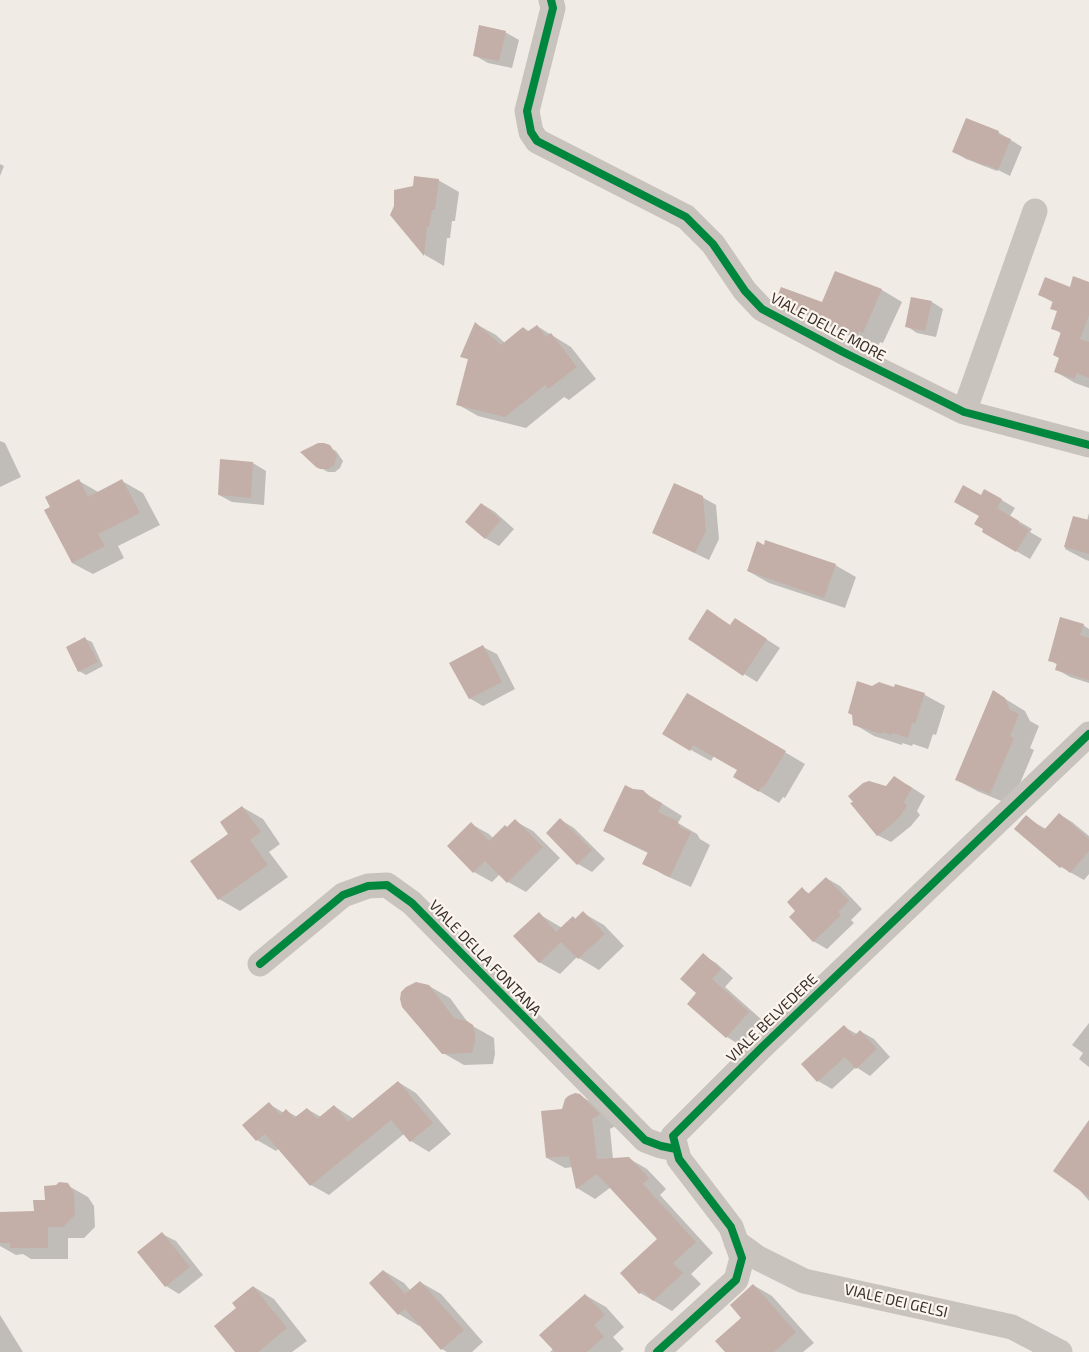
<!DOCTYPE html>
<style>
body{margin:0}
canvas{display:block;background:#f0ebe5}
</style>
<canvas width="1089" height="1352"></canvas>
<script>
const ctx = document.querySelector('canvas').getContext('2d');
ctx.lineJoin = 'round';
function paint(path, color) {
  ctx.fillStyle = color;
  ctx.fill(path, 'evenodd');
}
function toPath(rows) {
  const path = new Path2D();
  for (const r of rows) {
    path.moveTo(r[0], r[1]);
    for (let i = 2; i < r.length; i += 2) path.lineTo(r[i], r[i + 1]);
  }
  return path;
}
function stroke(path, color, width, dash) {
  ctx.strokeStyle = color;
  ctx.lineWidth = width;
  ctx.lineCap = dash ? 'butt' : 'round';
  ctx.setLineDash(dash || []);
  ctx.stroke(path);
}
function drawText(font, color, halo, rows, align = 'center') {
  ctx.font = font + ' "Exo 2",sans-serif';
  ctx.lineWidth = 4.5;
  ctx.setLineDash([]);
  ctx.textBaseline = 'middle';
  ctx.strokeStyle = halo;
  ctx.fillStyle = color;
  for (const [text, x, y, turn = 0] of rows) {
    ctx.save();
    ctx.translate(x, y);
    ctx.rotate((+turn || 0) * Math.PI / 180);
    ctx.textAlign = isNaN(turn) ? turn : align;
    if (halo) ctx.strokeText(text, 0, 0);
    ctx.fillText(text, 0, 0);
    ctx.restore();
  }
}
const shadow = toPath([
 [505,32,519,40,512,68,488,63,474,55],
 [998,132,1022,147,1010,176,998,170,997,171,966,159,954,152],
 [0,164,4,166,0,176],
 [438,180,459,192,455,221,452,221,450,238,447,238,444,266,425,255,392,215],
 [1089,283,1089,388,1075,383,1056,372,1061,358,1062,334,1053,328,1059,312,1054,303,1040,295],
 [882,290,902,302,883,343,880,342,877,349,797,311,777,299,822,304],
 [932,302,943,309,936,337,917,333,906,326],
 [476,324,496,335,505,343,524,328,530,332,537,326,571,347,596,379,569,400,564,397,526,428,478,416,457,404,469,360,462,356],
 [0,441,5,443,21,477,0,487],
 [329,447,336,451,343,461,340,468,335,472,328,472,317,466],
 [253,463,266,471,264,505,232,502,219,495],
 [79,481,100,493,122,481,143,493,160,525,118,546,124,558,93,574,72,563,52,508],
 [985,490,1015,508,1010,516,1032,529,1030,532,1042,539,1030,559,983,532,985,529,980,515,982,496],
 [702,497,716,505,719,539,709,560,667,540],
 [482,504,495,512,514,529,499,546,485,538],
 [1089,513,1089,561,1084,559,1065,549,1073,519,1087,521],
 [835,565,856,577,845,608,769,583,748,571],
 [1083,625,1089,629,1089,683,1070,677,1056,669,1058,665,1049,660],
 [731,626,749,628,780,648,757,682,744,674],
 [85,639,92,642,103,666,86,675,79,671],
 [483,647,497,654,515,689,483,706,469,698],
 [896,686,925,695,945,706,936,735,933,734,928,749,913,744,912,746,902,743,902,745,874,736,854,724,872,687,895,689],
 [994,692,1025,711,1030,721,1039,726,1030,748,1034,750,1011,805,977,791,957,780],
 [688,695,805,764,785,798,783,797,779,803,734,776,738,770,714,756,711,761,691,750],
 [908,785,925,796,917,811,920,815,911,826,891,842,877,835,887,788],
 [633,790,642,791,682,816,678,823,697,834,700,839,710,845,691,887,664,875,644,863,648,853,625,842,605,831],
 [242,807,263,819,280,844,269,852,288,877,240,911,219,899,192,861,230,834],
 [1059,814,1072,822,1089,836,1089,874,1084,880,1061,867,1030,820,1046,829],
 [561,820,574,828,605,859,592,872,578,864],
 [515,821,533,831,560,858,526,892,508,882,500,874,492,882,474,872,471,824,489,834,493,838,508,828],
 [826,878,840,886,862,909,851,920,854,923,827,949,813,941,797,911,802,889,810,894],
 [583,913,604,925,624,946,599,970,577,957,560,974,539,962,539,914,562,928,573,917,576,919],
 [703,955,716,963,733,978,725,987,762,1020,740,1045,727,1037,698,993],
 [429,986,450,998,469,1024,494,1038,495,1054,493,1064,464,1065,443,1053],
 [1089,1023,1089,1067,1079,1059,1083,1053,1072,1045],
 [844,1027,857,1034,860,1031,874,1039,890,1057,870,1076,856,1067,832,1089,818,1081,803,1064],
 [398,1082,416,1093,451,1134,429,1152,411,1141,404,1134,329,1195,311,1185,279,1148,276,1151,257,1140,244,1125,269,1104,284,1113,287,1111,297,1117,307,1109,321,1117,334,1106,354,1119],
 [579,1095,598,1106,617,1125,610,1129,613,1159,628,1158,647,1169,666,1189,660,1195,713,1253,691,1274,701,1284,672,1311,640,1293,621,1273,659,1239,611,1187,595,1199,577,1188,573,1167,565,1168,547,1158,563,1110],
 [1089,1131,1089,1201,1077,1187],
 [67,1185,88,1197,94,1206,95,1227,84,1238,68,1238,68,1259,31,1259,23,1254,16,1255,0,1246,0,1213,36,1212,46,1201,56,1186],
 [162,1234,176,1241,203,1275,179,1294,166,1286],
 [384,1271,404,1283,411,1291,420,1282,441,1294,483,1342,472,1352,447,1352,442,1349,421,1325,419,1326,399,1314,371,1283],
 [753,1285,772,1296,814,1343,803,1352,727,1352,743,1318],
 [254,1287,274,1299,307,1341,292,1352,236,1352,238,1308],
 [585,1295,606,1307,624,1327,613,1337,624,1349,620,1352,550,1352,553,1349],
 [0,1315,23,1352,0,1352]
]);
const building = toPath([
 [479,25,506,31,499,61,473,56],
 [966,118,999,131,998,134,1011,139,998,170,985,164,985,166,952,152],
 [414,176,439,179,435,210,432,210,429,227,427,227,424,256,390,215,394,206,394,190,413,186],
 [835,271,882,289,863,333,859,331,856,338,776,300,781,287,822,302],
 [1073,276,1089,282,1089,315,1080,339,1089,342,1089,378,1077,373,1074,379,1054,372,1059,358,1053,355,1061,332,1051,329,1057,311,1050,309,1053,301,1038,295,1045,277,1070,287],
 [911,297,932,301,925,331,905,327],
 [475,322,501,345,523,327,527,332,537,325,546,337,551,333,577,367,548,389,545,385,505,417,456,405,468,359,460,357],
 [318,443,324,443,330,445,337,456,334,465,328,469,320,469,316,467,300,452],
 [220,459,253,462,251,498,218,495],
 [79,479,88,497,122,479,140,513,98,534,105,546,72,563,44,510,50,507,45,497],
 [674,483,703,496,706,531,695,553,652,533],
 [963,485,981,495,984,489,1002,499,997,508,1019,521,1018,523,1029,530,1016,552,982,532,983,529,974,524,979,516,954,502],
 [481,503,501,520,485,539,465,522],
 [1073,516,1089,520,1089,554,1064,547],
 [765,540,836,564,824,598,747,571,757,541,764,545],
 [707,609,730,625,735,618,767,639,743,676,688,639],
 [1060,617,1084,624,1080,635,1089,638,1089,680,1055,670,1057,663,1048,661],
 [85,637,98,662,78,672,66,647],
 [483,645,502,682,469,699,449,663],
 [857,681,872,686,879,682,894,687,895,684,925,693,915,724,912,723,908,738,893,733,892,735,882,732,882,734,853,725,852,715,848,713],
 [993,690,1005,698,1010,710,1019,714,1010,736,1014,738,990,794,955,780],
 [687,693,786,751,764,787,762,786,759,792,733,777,737,770,693,745,690,751,662,734],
 [894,776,912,788,904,802,907,806,898,819,877,836,850,803,853,802,848,796,863,783,869,781,886,786],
 [625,785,633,789,643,790,651,798,662,803,658,812,677,821,681,828,691,832,670,877,642,864,648,852,603,831],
 [242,806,261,832,250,840,268,865,218,900,190,861,228,834,220,822],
 [1059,813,1089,839,1089,851,1070,873,1062,866,1060,868,1014,829,1026,815,1044,830],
 [560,818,592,850,577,865,546,833],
 [515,819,543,847,507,883,485,861,473,873,447,846,471,822,489,841,505,825,507,827],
 [826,877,849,901,838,912,841,915,813,942,789,917,795,911,787,902,802,887,808,894],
 [583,911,605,934,578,959,561,942,539,963,513,936,539,912,556,932,573,916,575,919],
 [703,953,721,969,712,979,749,1012,726,1038,687,1004,696,993,680,979],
 [416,982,429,985,454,1018,467,1021,473,1025,475,1033,475,1042,472,1053,442,1054,402,1007,400,999,401,992,406,987],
 [844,1025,854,1036,860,1030,877,1049,856,1069,845,1057,817,1082,801,1064],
 [398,1081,433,1123,410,1142,391,1120,310,1186,265,1134,256,1141,242,1125,269,1102,280,1115,286,1109,294,1118,307,1108,317,1119,334,1105,348,1122],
 [575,1093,580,1094,600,1114,592,1119,597,1159,629,1157,649,1178,643,1184,696,1242,673,1263,683,1273,653,1301,643,1291,639,1294,620,1273,657,1239,597,1174,576,1189,569,1156,546,1158,541,1111,562,1109,565,1099,568,1096],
 [1089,1120,1089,1197,1053,1171],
 [59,1182,68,1183,74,1193,75,1215,63,1227,48,1227,48,1248,10,1248,10,1243,0,1243,0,1212,34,1211,33,1200,45,1200,44,1186,56,1185],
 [162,1232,190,1267,165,1287,137,1252],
 [383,1270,405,1294,420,1281,464,1330,441,1350,405,1309,398,1315,369,1283],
 [753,1284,796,1332,774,1352,725,1352,715,1341,741,1318,730,1305],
 [253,1286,287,1328,258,1352,235,1352,214,1326,236,1308,232,1303],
 [585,1294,605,1315,594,1325,604,1337,587,1352,555,1352,539,1335]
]);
const street = toPath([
 [551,0,553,8,527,111,531,132,537,141,686,217,713,244,745,291,762,309,843,352,964,412,1089,445],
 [964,412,1035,211],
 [260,964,343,895,368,886,387,885,412,903,645,1140,661,1146,676,1149],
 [736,1242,758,1258,804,1281,1012,1327,1060,1352],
 [657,1352,736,1280,742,1258,731,1227,679,1159,673,1136,762,1047,1089,734]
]);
const cycleway = toPath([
 [551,0,553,8,527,111,531,132,537,141,686,217,713,244,745,291,762,309,843,352,964,412,1089,445],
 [260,964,343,895,368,886,387,885,412,903,645,1140,661,1146,676,1149],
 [657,1352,736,1280,742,1258,731,1227,679,1159,673,1136,762,1047,1089,734]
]);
const streetNames = [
 ["VIALE DELLE MORE",828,327,28],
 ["VIALE DELLA FONTANA",485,958,46],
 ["VIALE BELVEDERE",772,1018,-44],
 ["VIALE DEI GELSI",896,1301,13]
];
paint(shadow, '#0003');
paint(building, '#c3afa7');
stroke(street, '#c9c3be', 25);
stroke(cycleway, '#00873e', 8);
drawText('15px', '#3b302b', '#fbf5ee', streetNames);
</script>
